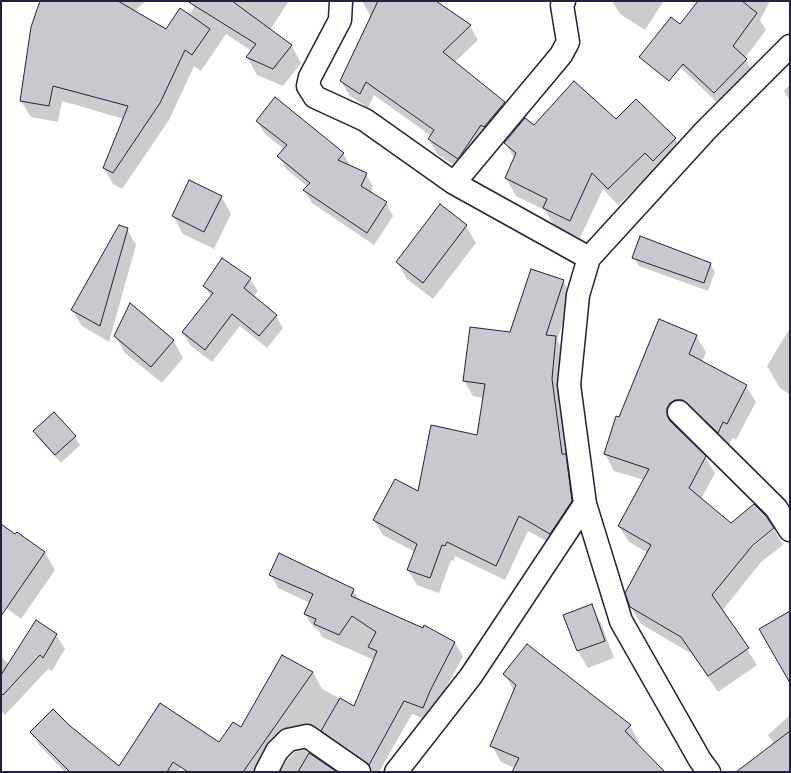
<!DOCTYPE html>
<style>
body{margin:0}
#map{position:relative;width:791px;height:773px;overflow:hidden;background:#fff;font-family:"Playpen Sans",sans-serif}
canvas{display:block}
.frame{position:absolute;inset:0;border:2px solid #22223b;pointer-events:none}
</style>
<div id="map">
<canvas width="791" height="773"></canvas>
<div class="frame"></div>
</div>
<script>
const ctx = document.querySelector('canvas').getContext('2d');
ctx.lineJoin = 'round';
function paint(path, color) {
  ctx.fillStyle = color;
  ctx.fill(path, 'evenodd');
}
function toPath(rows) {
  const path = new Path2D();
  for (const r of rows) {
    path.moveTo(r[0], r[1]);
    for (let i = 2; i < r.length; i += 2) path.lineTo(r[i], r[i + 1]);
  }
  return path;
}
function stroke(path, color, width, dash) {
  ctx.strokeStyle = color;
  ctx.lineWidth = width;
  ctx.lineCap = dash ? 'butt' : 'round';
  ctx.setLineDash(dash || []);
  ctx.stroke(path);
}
const shadow = toPath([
 [41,1,146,1,134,11,166,30,189,15,198,1,289,1,270,30,291,45,301,63,283,86,257,75,247,57,252,51,226,34,201,71,194,66,169,120,122,189,113,184,104,168,124,119,62,101,58,122,31,117,21,101],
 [434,1,470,26,478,40,455,62,505,103,513,117,466,173,437,154,429,139,431,136,374,95,368,108,350,96,341,81,371,17,362,1],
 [612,1,663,1,663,2,645,30,620,14],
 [699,1,770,1,760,20,766,30,745,58,755,76,724,109,682,69,672,53],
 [790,84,790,101,784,91],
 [257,121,343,153,350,166,366,174,373,187,371,193,386,203,393,216,374,245,312,203,304,190,308,187,286,169,279,156,284,149,265,134],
 [535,127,675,139,685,156,655,170,618,205,603,189,580,238,554,226,545,210,516,196,506,178,515,159,505,143],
 [221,196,231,214,214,249,183,234,173,216],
 [466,226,476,243,433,299,407,279,397,262],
 [127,229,136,245,109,342,82,326,72,310],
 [634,258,710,264,715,272,708,291,639,266],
 [222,260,250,279,258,291,253,297,276,316,283,328,267,348,240,326,212,362,190,345,183,333,211,297,205,286],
 [563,281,572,296,557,340,564,352,580,517,559,548,528,531,505,580,455,556,454,561,451,560,439,593,417,585,408,570,415,552,383,535,374,520,419,492,478,436,484,398,473,396,464,381],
 [660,320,696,336,706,352,702,362,746,386,756,402,736,440,733,438,727,448,693,416,685,416,680,420,676,426,676,428,705,457,715,473,701,499,731,524,754,505,765,517,773,529,772,528,747,548,749,550,774,529,783,545,761,562,722,611,757,665,718,692,692,654,641,624,631,607,627,593,648,553,629,542,619,526,644,480,614,471,605,454,616,417,620,418],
 [790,328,790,395,780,388,767,366],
 [115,336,173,340,183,358,162,383,125,353],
 [34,431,75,437,80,445,61,463,39,439],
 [1,525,15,535,17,533,45,553,55,570,21,619,1,604],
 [271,575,353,590,360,601,423,629,424,627,455,643,463,656,437,705,430,721,412,714,379,772,369,772,293,741,268,772,205,772,241,728,283,657,314,674,322,689,355,707,374,660,322,637,318,629,313,627,305,614,310,603,278,588],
 [591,606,601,623,614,658,588,668,578,651,564,616],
 [56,635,65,649,52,671,48,669,5,715,1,711,1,657,9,664],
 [505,674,630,726,639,742,637,745,663,772,513,772,515,768,501,762,492,746,514,691],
 [790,715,790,772,737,772,774,744,768,735],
 [68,726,119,768,205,742,177,772,65,772,39,745,31,732],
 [304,750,335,772,280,772,288,759,295,752]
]);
const building = toPath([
 [40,1,118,1,166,29,180,8,210,29,192,55,185,50,160,103,113,173,103,168,128,106,53,86,49,106,20,101,31,27,40,1],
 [187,1,232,1,292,45,273,69,246,57,256,44,187,1],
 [378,1,436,1,471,25,443,52,505,102,484,127,481,125,458,159,428,139,434,130,366,82,360,94,340,81,378,1],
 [698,1,742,1,757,13,733,46,747,59,714,93,683,64,669,81,639,57,671,17,680,24,698,1],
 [574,81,616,119,636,99,676,138,653,161,645,153,608,189,592,173,570,221,543,208,547,199,505,178,516,153,504,143,525,118,534,125,574,81],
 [275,97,344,153,338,160,367,173,361,186,387,202,367,233,303,190,310,183,277,156,287,145,256,121,275,97],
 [189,180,222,196,204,232,172,216,189,180],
 [440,204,467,225,423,283,396,262,440,204],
 [119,225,128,228,100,326,71,310,119,225],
 [640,236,711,263,704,283,632,258,640,236],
 [222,258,251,278,244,288,277,315,259,336,232,314,205,350,182,332,213,293,203,286,222,258],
 [531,269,564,280,546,335,556,336,552,379,562,454,566,454,572,501,550,534,519,516,496,566,447,542,445,546,442,545,430,578,407,570,417,544,373,520,395,479,418,491,431,425,477,435,485,384,463,381,470,327,510,332,531,269],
 [130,303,174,340,151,367,114,336,130,303],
 [659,319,697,335,689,354,747,385,727,424,723,422,718,433,683,400,675,400,670,403,667,408,667,415,670,421,706,456,689,488,731,523,754,504,766,516,774,528,752,546,712,595,749,648,708,676,681,637,630,607,625,593,651,545,618,526,649,469,604,454,616,416,619,417,659,319],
 [54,412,76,436,55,455,33,431,54,412],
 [1,524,15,534,17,532,45,552,1,616,1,524],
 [279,553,354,589,351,596,423,628,424,625,455,642,430,691,423,708,404,701,369,765,321,731,340,698,354,706,377,651,368,647,376,632,352,616,339,635,314,624,316,619,304,614,313,594,269,575,279,553],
 [592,604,605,641,577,651,563,615,592,604],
 [790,611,790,683,759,629,790,611],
 [36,620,57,634,43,658,40,655,3,695,1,693,1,675,36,620],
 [527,644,631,725,625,731,665,772,512,772,519,758,490,746,516,685,503,674,527,644],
 [282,655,313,672,243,772,188,772,173,762,167,772,70,772,30,732,53,709,69,725,119,766,160,703,219,742,233,722,241,727,282,655],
 [790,731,790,772,736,772,790,731],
 [309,753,337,772,298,772,309,753]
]);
const minor = toPath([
 [341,1,340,20,310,77,308,86,315,97,365,120,454,183,589,258],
 [454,183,561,55,568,42,562,5,564,1],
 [679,412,776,508,790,530],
 [266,772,277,751,288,740,307,736,359,772],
 [396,772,471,676,585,504],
 [709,772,700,760,621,621,585,504,569,385,578,295,589,258,706,130,790,46]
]);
paint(shadow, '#0003');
paint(building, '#c8c8cf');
stroke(building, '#22223b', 1);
stroke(minor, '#22223b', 25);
stroke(minor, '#fff', 22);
</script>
